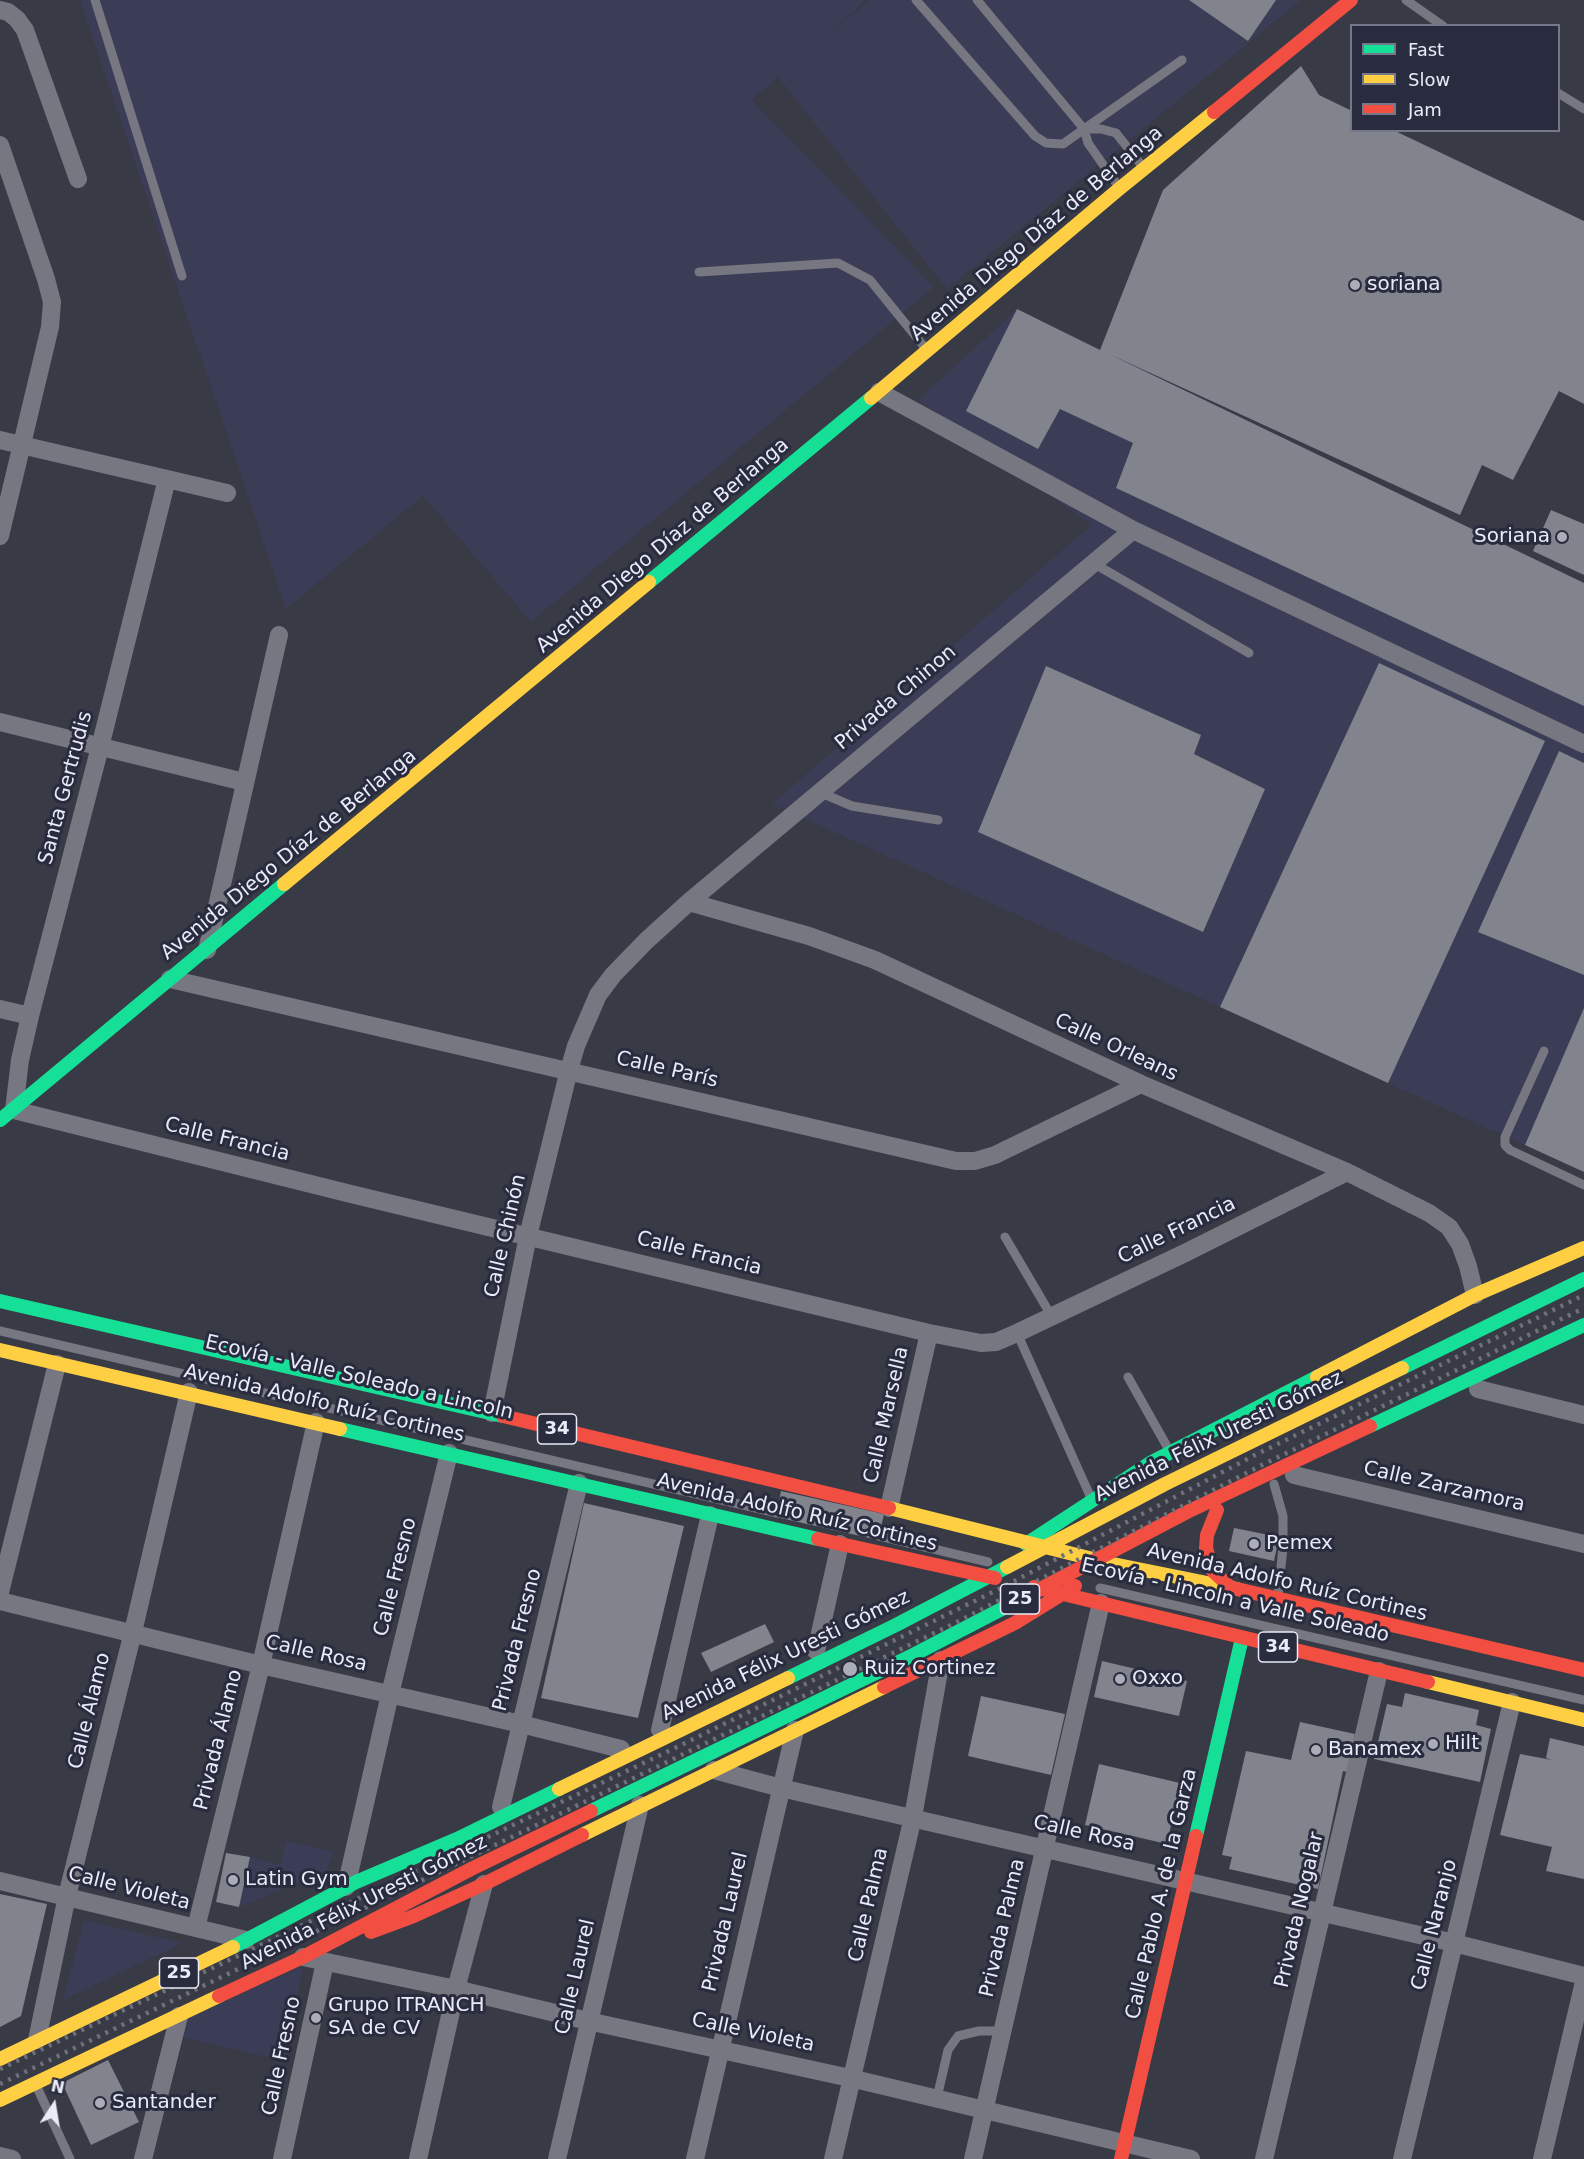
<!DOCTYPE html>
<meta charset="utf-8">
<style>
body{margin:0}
#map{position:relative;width:1584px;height:2159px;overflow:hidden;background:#383a45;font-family:"DejaVu Sans",sans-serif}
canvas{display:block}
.legend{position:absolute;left:1350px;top:24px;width:210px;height:108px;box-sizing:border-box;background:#292b3f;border:2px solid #767889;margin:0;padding:8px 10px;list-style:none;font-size:18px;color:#e9ebf8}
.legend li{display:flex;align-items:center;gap:12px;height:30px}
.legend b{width:30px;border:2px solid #767889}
.north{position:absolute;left:24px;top:2075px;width:60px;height:60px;-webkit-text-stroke:4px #292b3f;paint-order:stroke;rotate:12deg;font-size:16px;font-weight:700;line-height:24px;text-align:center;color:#e9ebf8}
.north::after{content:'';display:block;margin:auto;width:21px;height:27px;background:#e9ebf8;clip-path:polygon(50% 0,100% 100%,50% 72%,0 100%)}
</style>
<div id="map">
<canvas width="1584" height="2159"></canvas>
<ul class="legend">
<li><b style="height:8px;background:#16e098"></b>Fast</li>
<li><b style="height:8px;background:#ffcf43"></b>Slow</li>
<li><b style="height:8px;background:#f24e42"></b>Jam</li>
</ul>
<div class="north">N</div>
</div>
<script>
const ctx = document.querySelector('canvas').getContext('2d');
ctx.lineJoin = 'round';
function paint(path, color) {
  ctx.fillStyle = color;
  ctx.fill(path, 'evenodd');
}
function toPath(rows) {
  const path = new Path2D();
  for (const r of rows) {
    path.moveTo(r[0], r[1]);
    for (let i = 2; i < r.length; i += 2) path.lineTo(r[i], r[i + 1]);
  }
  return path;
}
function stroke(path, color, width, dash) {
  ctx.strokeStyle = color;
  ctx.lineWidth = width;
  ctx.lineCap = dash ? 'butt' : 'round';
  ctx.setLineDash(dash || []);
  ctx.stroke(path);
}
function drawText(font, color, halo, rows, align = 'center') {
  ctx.font = font + ' "DejaVu Sans",sans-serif';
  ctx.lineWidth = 6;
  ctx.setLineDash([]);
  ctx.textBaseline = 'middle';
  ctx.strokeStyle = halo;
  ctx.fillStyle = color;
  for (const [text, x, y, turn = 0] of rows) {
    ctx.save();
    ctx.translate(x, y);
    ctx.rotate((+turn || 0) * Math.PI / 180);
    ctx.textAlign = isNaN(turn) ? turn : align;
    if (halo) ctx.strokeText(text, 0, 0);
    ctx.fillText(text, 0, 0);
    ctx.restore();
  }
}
const built = toPath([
 [80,0,866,0,831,32,870,0,1301,0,947,289,778,77,752,100,934,287,531,622,423,496,286,609],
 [1017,309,1584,583,1584,1172,772,804,1091,525,918,400],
 [286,1841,335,1852,325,1872,239,1907,250,1857,280,1865],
 [84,1920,183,1943,63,2000],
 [303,1966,285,2061,181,2037,186,2019]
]);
const building = toPath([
 [1189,0,1276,0,1248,41],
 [1301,66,1319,95,1352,111,1352,130,1393,130,1584,221,1584,404,1559,391,1513,480,1482,465,1460,515,1109,354,1584,583,1584,706,1116,488,1133,443,1060,409,1038,449,966,411,1017,309,1100,350,1163,190],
 [1551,510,1584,524,1584,575,1533,551],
 [1379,663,1545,741,1388,1083,1220,1007],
 [1046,666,1201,735,1194,754,1265,789,1203,932,978,832],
 [1559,751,1584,763,1584,975,1478,932],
 [1584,1008,1584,1172,1525,1145],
 [781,1491,884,1514,878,1540,776,1517],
 [584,1503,684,1526,638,1718,541,1698],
 [1234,1528,1279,1537,1274,1561,1229,1551],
 [765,1624,774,1642,711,1672,701,1653],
 [1102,1661,1187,1681,1179,1716,1094,1697],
 [1405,1693,1479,1710,1476,1725,1491,1729,1480,1782,1374,1759,1387,1704,1402,1707],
 [981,1696,1065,1714,1051,1775,968,1756],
 [1300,1722,1355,1734,1347,1772,1343,1771,1318,1889,1229,1869,1232,1857,1222,1855,1246,1751,1291,1760],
 [1550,1738,1584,1746,1584,1879,1546,1871,1552,1847,1500,1835,1520,1754,1552,1760,1546,1758],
 [1099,1764,1180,1783,1167,1844,1085,1825],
 [226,1853,250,1857,239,1907,216,1902],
 [0,1894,47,1904,21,2016,0,2027],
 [108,2060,139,2122,91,2145,62,2083]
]);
const lane = toPath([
 [95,0,182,276],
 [916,0,1035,136,1046,143,1063,144,1182,60],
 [977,0,1084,129,1088,143,1118,186],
 [1406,0,1443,26],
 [1558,93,1584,109],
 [1084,129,1101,129,1116,133,1143,167],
 [699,272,838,263,870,280,926,349],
 [1093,563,1249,653],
 [819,792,852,806,938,820],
 [1544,1051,1505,1137,1505,1145,1510,1150,1584,1185],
 [1005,1237,1052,1317],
 [0,1331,777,1513],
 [1017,1333,1091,1498],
 [1128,1377,1169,1450],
 [1274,1484,1283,1516,1283,1547,1278,1597],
 [879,1536,988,1562],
 [1100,1588,1584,1700],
 [36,2085,70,2159],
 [937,2098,948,2050,958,2036,979,2031,1002,2031]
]);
const street = toPath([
 [0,10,8,12,17,19,25,30,78,179],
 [0,145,46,279,52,302,50,327,0,536],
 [879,392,1133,530,1584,744],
 [0,440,227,493],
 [167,479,100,747,30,1016,20,1060,14,1110,351,1194,929,1333,981,1343,996,1342,1017,1333,1185,1253,1347,1172],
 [0,722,244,782],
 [689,902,809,936,875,960,1141,1084,1347,1172,1429,1213,1449,1227,1460,1244,1468,1266,1475,1295],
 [207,950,279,635],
 [170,979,956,1161,975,1161,995,1155,1141,1084],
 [0,1009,30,1016],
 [1478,1389,1584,1415],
 [492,1413,528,1236,569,1070,576,1046,598,995,613,975,646,941,689,902,1133,530],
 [1294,1475,1584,1544],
 [889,1508,929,1333],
 [0,1592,57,1364],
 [0,1601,261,1665,521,1724,621,1749],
 [816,1651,840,1544],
 [660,1730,710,1515],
 [714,1770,781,1788,1454,1943,1584,1976],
 [501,1807,579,1483],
 [0,1881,246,1940],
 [346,1887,390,1694,449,1453],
 [196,1928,261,1665,316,1422],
 [303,1957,456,1989,588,2021,850,2078,1191,2159],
 [37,2040,67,1896,133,1632,189,1392],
 [0,2156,12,2159],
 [143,2159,179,2016],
 [282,2159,325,1962],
 [418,2159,456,1989,484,1884],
 [557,2159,640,1805],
 [695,2159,795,1730],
 [833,2159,913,1817,941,1660],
 [973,2159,1101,1603],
 [1264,2159,1379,1671],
 [1402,2159,1512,1702],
 [1542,2159,1584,1982]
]);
const fast = toPath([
 [649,582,871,398],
 [0,1120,284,884],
 [0,1301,503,1416],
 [1402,1368,1584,1279],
 [1370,1426,1584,1325],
 [340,1429,818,1539],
 [1026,1544,1150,1463,1317,1377],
 [788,1678,896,1625,1007,1567],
 [591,1811,913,1655,1023,1598],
 [1196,1836,1242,1638],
 [233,1947,356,1882,457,1839,559,1789]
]);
const slow = toPath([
 [871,398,1119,189,1214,112],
 [284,884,649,582],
 [0,1350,340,1429],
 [1317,1377,1475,1295,1584,1248],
 [889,1508,1113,1564,1237,1589],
 [1007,1567,1165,1484,1402,1368],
 [1428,1682,1584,1720],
 [559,1789,788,1678],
 [582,1835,884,1687],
 [0,2059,233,1947],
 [0,2100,219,1996]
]);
const jam = toPath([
 [1214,112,1351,0],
 [503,1416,889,1508],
 [1217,1510,1207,1535,1206,1548,1213,1571,1231,1588],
 [818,1539,995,1578],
 [1034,1587,1428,1682],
 [1237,1589,1584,1670],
 [1023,1598,1187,1512,1370,1426],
 [884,1687,1015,1623,1075,1586],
 [371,1932,414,1916,484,1884,582,1835],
 [219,1996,303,1957,473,1868,591,1811],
 [1121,2159,1196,1836]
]);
const rail = toPath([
 [0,2069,675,1748,999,1589,1255,1455,1584,1295],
 [0,2084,957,1622,1260,1466,1584,1308]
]);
const markers = [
 [1355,285,6,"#abadb9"],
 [1562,537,6,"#abadb9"],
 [1254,1544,6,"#abadb9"],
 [850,1669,8,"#abadb9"],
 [1120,1679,6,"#abadb9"],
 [1433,1744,6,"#abadb9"],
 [1316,1750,6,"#abadb9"],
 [233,1880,6,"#abadb9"],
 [316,2018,6,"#abadb9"],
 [100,2103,6,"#abadb9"]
];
const shields = [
 [557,1429,39],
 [1020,1599,39],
 [1278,1647,39],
 [179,1973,39]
];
const shieldNames = [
 ["34",557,1429],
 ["25",1020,1599],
 ["34",1278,1647],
 ["25",179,1973]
];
const streetNames = [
 ["Avenida Diego Díaz de Berlanga",1037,234,-40],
 ["Avenida Diego Díaz de Berlanga",663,546,-40],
 ["Privada Chinon",896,698,-40],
 ["Santa Gertrudis",66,788,-75],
 ["Avenida Diego Díaz de Berlanga",289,855,-39],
 ["Calle Orleans",1116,1048,25],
 ["Calle París",667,1070,13],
 ["Calle Francia",227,1140,14],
 ["Calle Francia",1177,1231,-26],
 ["Calle Chinón",506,1236,-77],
 ["Calle Francia",699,1254,14],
 ["Ecovía - Valle Soleado a Lincoln",359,1378,13],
 ["Avenida Adolfo Ruíz Cortines",324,1404,13],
 ["Calle Marsella",887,1415,-77],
 ["Avenida Félix Uresti Gómez",1219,1437,-26],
 ["Calle Zarzamora",1444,1487,13],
 ["Avenida Adolfo Ruíz Cortines",797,1513,13],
 ["Calle Fresno",396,1577,-76],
 ["Avenida Adolfo Ruíz Cortines",1287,1583,13],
 ["Ecovía - Lincoln a Valle Soleado",1235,1601,13],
 ["Privada Fresno",518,1640,-76],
 ["Calle Rosa",316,1654,13],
 ["Avenida Félix Uresti Gómez",786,1656,-26],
 ["Calle Álamo",90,1711,-76],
 ["Privada Álamo",219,1740,-76],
 ["Calle Rosa",1084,1834,13],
 ["Calle Violeta",129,1889,14],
 ["Calle Pablo A. de la Garza",1162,1894,-77],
 ["Avenida Félix Uresti Gómez",364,1903,-27],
 ["Calle Palma",869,1905,-77],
 ["Privada Nogalar",1300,1910,-77],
 ["Privada Laurel",726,1922,-77],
 ["Calle Naranjo",1435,1925,-76],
 ["Privada Palma",1003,1928,-77],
 ["Calle Laurel",576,1977,-77],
 ["Calle Violeta",753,2033,12],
 ["Calle Fresno",282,2056,-78]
];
const poiNames = [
 ["soriana",1367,285],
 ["Soriana",1550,537,"right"],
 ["Pemex",1266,1544],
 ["Ruiz Cortinez",864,1669],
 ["Oxxo",1132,1679],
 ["Hilt",1445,1744],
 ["Banamex",1328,1750],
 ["Latin Gym",245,1880],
 ["Grupo ITRANCH",328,2006],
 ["SA de CV",328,2029],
 ["Santander",112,2103]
];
paint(built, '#3a3d55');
paint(building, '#81838d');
stroke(lane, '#767781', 9);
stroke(street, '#767781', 18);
stroke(fast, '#16e098', 14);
stroke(slow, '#ffcf43', 14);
stroke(jam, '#f24e42', 14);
stroke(rail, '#6f717a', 4.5, [3, 6]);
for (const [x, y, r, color] of markers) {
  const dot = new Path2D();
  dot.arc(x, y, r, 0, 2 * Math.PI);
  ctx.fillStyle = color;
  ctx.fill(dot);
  stroke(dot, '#292b3f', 2);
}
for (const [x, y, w] of shields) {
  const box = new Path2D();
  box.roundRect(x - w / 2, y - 15, w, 30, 4.5);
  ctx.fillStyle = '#292b3f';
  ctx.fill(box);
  stroke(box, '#e9ebf8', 1.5);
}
drawText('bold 18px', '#e9ebf8', null, shieldNames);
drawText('20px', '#e9ebf8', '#292b3f', streetNames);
drawText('20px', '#e9ebf8', '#292b3f', poiNames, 'left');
</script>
